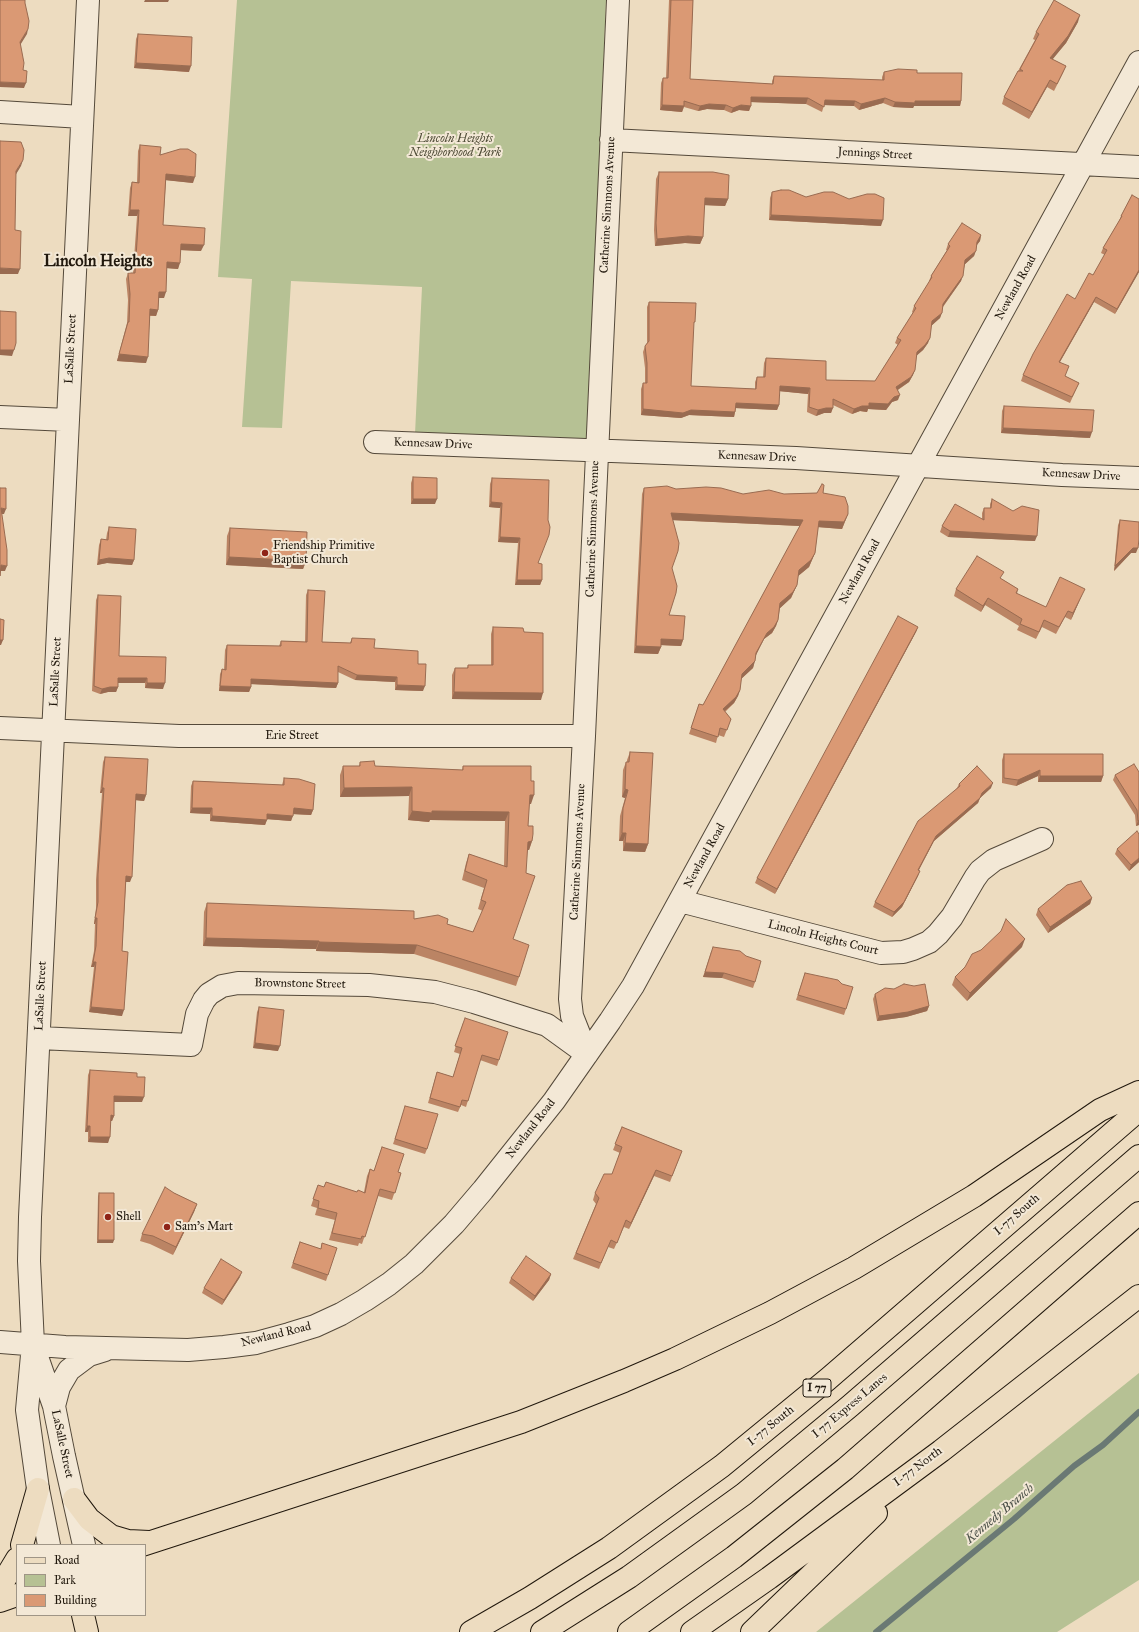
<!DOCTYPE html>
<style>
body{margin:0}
#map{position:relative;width:1139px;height:1632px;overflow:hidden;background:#eddcc0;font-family:"IM FELL Great Primer",serif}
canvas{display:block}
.legend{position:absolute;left:16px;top:1544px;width:130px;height:72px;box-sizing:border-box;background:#f3e8d6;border:1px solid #9f9586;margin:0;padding:5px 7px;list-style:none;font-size:12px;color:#21180d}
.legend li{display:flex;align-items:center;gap:8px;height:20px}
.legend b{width:20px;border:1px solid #9f9586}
</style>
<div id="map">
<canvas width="1139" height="1632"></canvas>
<ul class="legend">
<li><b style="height:5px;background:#eddcc0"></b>Road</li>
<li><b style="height:11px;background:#b6c194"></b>Park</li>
<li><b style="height:11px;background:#da9974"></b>Building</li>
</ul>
</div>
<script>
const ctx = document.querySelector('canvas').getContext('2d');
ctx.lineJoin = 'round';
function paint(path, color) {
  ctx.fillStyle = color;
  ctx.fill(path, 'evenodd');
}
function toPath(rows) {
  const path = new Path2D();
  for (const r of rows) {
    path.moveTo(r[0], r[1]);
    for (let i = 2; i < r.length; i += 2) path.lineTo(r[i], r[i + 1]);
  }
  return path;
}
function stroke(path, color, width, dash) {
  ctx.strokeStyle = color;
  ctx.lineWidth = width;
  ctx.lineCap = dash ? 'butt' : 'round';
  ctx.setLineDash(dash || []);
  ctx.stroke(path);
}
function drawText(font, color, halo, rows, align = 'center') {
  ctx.font = font + ' "IM FELL Great Primer",serif';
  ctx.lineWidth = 4;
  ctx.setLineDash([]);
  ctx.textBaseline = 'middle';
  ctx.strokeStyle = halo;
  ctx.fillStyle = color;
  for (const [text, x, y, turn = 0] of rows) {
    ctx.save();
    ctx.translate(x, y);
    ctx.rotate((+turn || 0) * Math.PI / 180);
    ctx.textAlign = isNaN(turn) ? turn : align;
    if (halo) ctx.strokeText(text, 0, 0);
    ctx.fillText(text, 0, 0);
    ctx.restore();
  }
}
const green = toPath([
 [237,0,606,0,588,440,415,434,422,287,291,281,282,428,242,427,252,279,218,277],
 [1139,1373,1139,1580,1057,1632,816,1632]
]);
const stream = toPath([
 [876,1632,1014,1519,1074,1466,1103,1445,1139,1412]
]);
const minor = toPath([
 [0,112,82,117],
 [611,140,1139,167],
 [0,417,68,420],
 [375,442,796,458,1062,475,1139,478],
 [0,728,179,736,584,736],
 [680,901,881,953,903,952,913,949,929,942,938,934,952,917,975,878,980,871,994,860,1042,839],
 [39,1038,191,1045,197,1014,204,1000,209,994,222,986,238,983,369,985,435,992,474,1002,547,1025,587,1054],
 [587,1054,572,1016,570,999,584,736,618,0],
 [0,1342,65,1347,188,1350,224,1347,256,1343,289,1334,315,1326,341,1314,365,1300,389,1284,414,1264,454,1224,483,1190,554,1101,610,1021,633,986,1139,62],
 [35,1351,54,1406,64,1456,84,1545],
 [54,1406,59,1387,69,1370,89,1355,105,1350],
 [49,1545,38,1489,27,1410,33,1344,29,1261,30,1217,88,0]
]);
const major = toPath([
 [83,1615,87,1632]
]);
const highway = toPath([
 [74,1499,89,1519,111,1536,128,1541,149,1542],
 [22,1545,38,1489],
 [142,1545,521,1422,624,1381,675,1359,770,1313,854,1268,974,1196,1100,1110,1139,1092],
 [0,1587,17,1559],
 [0,1601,17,1595],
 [471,1632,530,1598,609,1548,722,1466,828,1379,1139,1110],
 [542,1632,629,1577,744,1494,850,1406,1139,1156],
 [629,1632,734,1557,845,1469,1139,1213],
 [692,1632,769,1578,941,1451,1139,1296],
 [752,1632,876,1513]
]);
const wall = toPath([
 [669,0,693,0,690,79,772,84,772,81,774,76,882,80,882,77,884,72,917,73,961,101,960,106,914,106,913,108,893,107,883,103,859,110,854,106,824,105,822,112,806,104,751,102,749,111,739,110,731,113,724,110,707,109,698,111,684,107,682,112,660,110,661,83,663,78,666,78],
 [1078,22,1066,43,1052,59,1066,66,1063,73,1054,91,1047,87,1029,119,1002,104,1004,97,1035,40,1033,39,1036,32],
 [138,34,189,72,134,68,136,39],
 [140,145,160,155,193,183,166,180,163,225,201,251,181,250,178,269,167,268,164,298,159,298,158,310,156,316,150,316,146,363,117,361,127,323,128,300,126,279,128,273,133,273,137,216,128,216,130,188,132,182,137,182,138,151],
 [659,172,728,199,725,206,704,205,703,237,700,244,685,243,655,246,654,230,656,179],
 [772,192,806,197,881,226,769,220,770,198],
 [1132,195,1139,272,1115,314,1094,302,1060,362,1065,376,1079,383,1070,403,1021,381,1023,375,1075,299,1093,275,1105,255,1101,253,1103,248,1119,221,1121,216],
 [981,235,980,241,977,245,974,256,965,264,961,281,943,307,940,318,931,326,928,343,923,350,916,356,913,375,909,382,898,390,898,400,892,402,886,410,868,409,867,412,860,411,852,414,833,405,831,413,824,413,816,416,807,412,808,394,779,391,779,405,777,410,736,408,735,412,734,417,689,415,681,418,641,415,641,389,643,383,645,383,645,368,643,352,645,346,647,343,647,307,649,302,693,327,691,386,755,389,755,382,757,377,763,377,764,363,766,358,826,380,875,381,898,345,895,343,897,338,913,313,912,312,914,306,930,281,929,281,931,276,947,250,946,250,948,244],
 [1004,406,1090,438,1001,433,1002,411],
 [413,477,435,504,411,504,411,483],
 [492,478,538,563,542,580,540,585,515,585,518,543,498,542,500,508,489,507,490,484],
 [644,488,676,489,743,494,784,494,823,493,848,514,842,529,818,527,815,553,809,567,798,576,797,585,791,598,780,608,778,620,776,626,772,633,764,639,756,655,753,668,741,679,740,690,738,696,734,703,725,712,731,719,724,737,718,735,716,743,689,734,699,704,703,705,800,526,673,520,672,568,669,615,683,640,681,646,661,645,661,647,658,654,634,653,642,494],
 [992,499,1035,541,948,537,940,532,942,526,982,519,982,513,984,508,990,508,990,504],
 [1120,520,1136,553,1131,553,1114,571,1118,525],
 [109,527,134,560,132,565,107,563,97,565,99,545,101,539,106,540,107,533],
 [230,528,306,561,303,569,226,565,227,536],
 [1002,579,1018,589,1017,594,1046,607,1082,595,1071,620,1065,617,1056,634,1042,627,1036,639,1017,630,1019,626,985,605,981,612,954,596,956,589],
 [308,590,322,642,350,643,352,638,374,648,418,664,423,691,395,690,395,682,355,680,338,672,338,683,336,688,251,684,251,687,249,692,219,691,220,674,222,669,224,670,225,650,227,645,279,646,281,641,305,642,306,595],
 [98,595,119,656,163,689,145,688,145,683,118,683,118,687,116,692,108,692,100,694,92,691,96,600],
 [493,627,524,632,541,700,452,699,452,675,455,668,467,668,468,665,491,665,491,634],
 [918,627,916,632,775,894,755,883,757,878],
 [630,752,648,844,645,852,623,851,623,841,619,841,620,816,625,798,622,797,623,770,626,762,627,762,627,760],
 [1004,754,1103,776,1101,782,1038,782,1038,776,1016,786,1002,783,1002,760],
 [105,757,146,795,144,801,136,800,130,882,126,882,122,951,122,1016,89,1012,94,967,91,967,94,951,95,924,94,924,96,908,96,880,102,793,100,793,103,762],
 [360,762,375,766,462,770,463,766,531,781,531,804,529,804,528,826,532,841,529,850,527,850,513,939,519,977,516,986,414,954,316,951,316,949,203,946,204,912,207,903,414,919,447,924,473,932,483,911,478,909,484,888,462,880,466,863,469,854,504,866,505,821,430,820,429,822,408,820,409,796,340,797,340,775,343,766,359,766],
 [1139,772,1139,825,1136,826,1135,815,1113,780,1115,775],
 [284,778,313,810,311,815,293,814,291,821,267,819,265,825,210,821,210,814,190,813,191,786,193,781,282,785],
 [959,784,991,788,980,798,978,803,934,841,919,870,918,876,902,907,892,917,873,907,875,902,957,788],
 [1117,849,1139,862,1129,871,1115,854],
 [1092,898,1090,904,1048,933,1036,915,1038,909],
 [1022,947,967,1001,952,985,955,977],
 [711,952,755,982,753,988,722,978,703,977],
 [805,973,846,1009,844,1015,796,1000],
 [875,994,929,1006,927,1011,906,1017,877,1021,873,999],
 [259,1007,278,1051,253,1048,257,1012],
 [463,1023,499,1060,497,1066,480,1060,466,1107,461,1105,458,1112,428,1103,437,1072,453,1077,460,1054,454,1052],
 [90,1070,137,1077,142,1102,114,1102,114,1116,112,1121,111,1121,108,1143,88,1142,88,1132,85,1132,88,1075],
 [404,1111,427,1149,425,1154,393,1144],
 [622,1127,682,1151,670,1182,654,1176,629,1229,624,1227,614,1249,608,1247,599,1269,573,1259,596,1204,593,1200,595,1193,612,1174,620,1153,613,1150],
 [382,1147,398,1172,401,1173,392,1200,378,1196,362,1244,359,1243,358,1246,329,1240,335,1220,315,1215,317,1208,311,1206,318,1185,324,1187,326,1182,357,1192,364,1192,367,1176,370,1169,374,1171],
 [99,1193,113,1243,97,1243,98,1196],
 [174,1193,197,1204,194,1212,173,1255,150,1244,140,1241,142,1234],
 [300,1242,321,1249,322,1243,328,1275,326,1281,291,1268],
 [551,1274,549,1280,533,1301,509,1283,511,1278],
 [240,1277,222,1305,202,1293,204,1288]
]);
const shadedWall = toPath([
 [145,0,169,0,168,2,144,2],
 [1080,15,1078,22,1066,43,1048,65,1050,58],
 [28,29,27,34,19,47,20,42],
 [136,63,191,66,189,72,134,68],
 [1050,80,1047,87,1029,119,1032,112],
 [0,82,26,83,24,88,0,87],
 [751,97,808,98,806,104,749,102],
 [885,98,883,103,859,110,861,104],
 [825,100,855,101,854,106,823,105],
 [915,101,961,101,960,106,914,106,913,108,893,107,895,102],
 [709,104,726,105,724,110,707,109,698,111,700,106],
 [662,105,684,106,682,112,660,110],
 [741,105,751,106,749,111,739,110,731,113,733,108],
 [23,160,21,166,15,176,16,171],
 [166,174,195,177,193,183,164,180],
 [705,198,728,199,725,206,702,205],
 [130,210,139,210,137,216,128,216],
 [771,215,883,220,881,226,769,220],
 [981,235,980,241,975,247,977,242],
 [688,236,703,237,700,244,685,243,655,246,657,239],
 [181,244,204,245,201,251,179,250],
 [976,251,974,256,963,266,965,260],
 [167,262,180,263,178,269,165,268],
 [0,268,20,269,18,274,0,274],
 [1139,270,1139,272,1115,314,1117,309],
 [963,276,961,281,941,309,943,304],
 [159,292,166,292,164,298,157,298],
 [1096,297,1094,302,1057,367,1059,362],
 [150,309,158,310,156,316,148,315],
 [942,313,940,318,930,327,932,321],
 [930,338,928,343,923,350,915,357,917,352],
 [0,350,14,350,12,356,0,355],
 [119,354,148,357,146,363,117,361],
 [915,370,913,375,909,382,894,392,896,387],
 [780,386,810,388,808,394,778,391],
 [900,395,898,400,892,402,886,410,868,409,867,412,860,411,852,414,854,409,869,403,894,397],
 [736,403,779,405,777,410,734,408],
 [826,408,833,408,831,413,824,413,816,416,818,410],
 [643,409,691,410,735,412,734,417,689,415,681,418,641,415],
 [1003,428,1092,432,1090,438,1001,433],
 [413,499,437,499,435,504,411,504],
 [491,502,502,503,500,508,489,507],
 [1,508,6,509,4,514,0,514],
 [671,513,803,520,801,526,669,520],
 [848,514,842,529,817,527,819,521],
 [950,531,1037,536,1035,541,948,537],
 [500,537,520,538,518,543,498,542],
 [1133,548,1138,548,1136,553,1131,553,1114,571,1115,566],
 [815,553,809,567,797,577,799,570],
 [229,557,306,561,303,569,226,565],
 [109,558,134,560,132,565,107,563,97,565,99,560],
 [1,565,7,566,5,571,0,571],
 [517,580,542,580,540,585,515,585],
 [797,585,791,598,778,610,780,603],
 [1085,589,1082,595,1071,620,1073,613],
 [988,598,985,605,981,612,983,606],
 [778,620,776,626,772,633,764,639,754,659,756,653,767,633],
 [918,627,916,632,775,894,777,889],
 [661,639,683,640,681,646,659,645],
 [0,640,3,640,1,645,0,645],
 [636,646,661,647,658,654,634,653],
 [755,661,753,668,740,680,742,674],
 [357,675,397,677,395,682,355,680],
 [118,678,147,678,145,683,116,683],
 [251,679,338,683,336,688,249,684],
 [147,683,165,683,163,689,145,688],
 [397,685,425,686,423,691,395,690],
 [220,686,251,687,249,692,219,691],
 [110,687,118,687,116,692,108,692,100,694,102,689],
 [740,690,738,696,734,703,720,715,723,709],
 [454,692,543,693,541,700,452,699],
 [1040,770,1038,776,1016,786,1018,780],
 [1040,776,1103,776,1101,782,1038,782],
 [993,783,991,788,980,798,978,803,934,841,916,875,918,870,936,836],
 [412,787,409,796,340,797,344,788],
 [102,788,104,788,102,793,100,793],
 [625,789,628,790,625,798,622,797],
 [136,794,146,795,144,801,134,800],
 [530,795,534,795,531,804,527,804],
 [192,808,212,808,210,814,190,813],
 [294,808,313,810,311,815,292,814],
 [412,811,432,811,509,812,505,821,430,820,429,822,408,820],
 [267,814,293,816,291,821,265,819],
 [212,816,267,820,265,825,210,821],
 [1139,820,1139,825,1136,826,1138,821],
 [622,833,626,833,623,841,619,841],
 [532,841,529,850,525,850,528,842],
 [625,843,648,844,645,852,623,851],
 [1139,858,1139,862,1129,871,1131,865],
 [920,871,918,876,902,907,892,917,894,912],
 [126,876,132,877,130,882,124,882],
 [1092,898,1090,904,1048,933,1050,927],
 [95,918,97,918,95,924,94,924],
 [206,938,319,941,316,949,203,946],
 [1025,939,1022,947,967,1001,970,993],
 [319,942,417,945,414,954,316,951],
 [93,962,96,962,94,967,91,967],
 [705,972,724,973,722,978,703,977],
 [929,1006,927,1011,906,1017,877,1021,879,1016],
 [91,1007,124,1010,122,1016,89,1012],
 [255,1043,280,1046,278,1051,253,1048],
 [114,1096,144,1097,142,1102,112,1102],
 [111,1115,114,1116,112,1121,109,1121],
 [87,1126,90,1126,88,1132,85,1132],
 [90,1137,110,1137,108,1143,88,1142],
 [656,1170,654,1176,629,1229,631,1223],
 [197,1204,194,1212,173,1255,176,1247],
 [98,1240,114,1240,113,1243,97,1243],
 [242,1272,240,1277,222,1305,224,1300],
 [551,1274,549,1280,533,1301,535,1296]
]);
const building = toPath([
 [0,0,25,0,25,3,29,21,28,29,20,42,24,63,23,70,27,71,26,83,0,82,0,0],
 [671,0,693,0,690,79,773,84,774,76,884,80,884,72,898,69,917,70,917,73,962,73,961,101,915,101,915,103,895,102,885,98,861,104,855,101,825,100,824,107,808,98,751,97,751,106,741,105,733,108,726,105,709,104,700,106,684,101,684,106,662,105,663,78,668,78,671,0],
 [1054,0,1080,15,1068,36,1050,58,1066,66,1057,84,1050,80,1032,112,1004,97,1018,71,1023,71,1020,69,1039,34,1036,32,1054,0],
 [138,34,192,37,191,66,136,63,138,34],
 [0,141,21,142,24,150,23,160,16,171,15,230,21,231,20,269,0,268,0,141],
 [140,145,161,147,160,155,180,149,188,149,196,154,195,177,166,174,163,225,205,228,204,245,181,244,180,263,167,262,166,292,159,292,158,310,150,309,148,357,119,354,128,322,129,322,130,294,128,273,135,273,139,210,130,210,132,182,139,183,140,145],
 [659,172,713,172,729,175,728,199,705,198,703,237,688,236,657,239,656,223,659,172],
 [781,190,789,190,806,197,824,192,833,192,849,199,867,194,875,194,884,198,883,220,771,215,772,192,781,190],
 [1132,195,1139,199,1139,270,1117,309,1096,297,1059,362,1069,366,1065,376,1079,383,1072,397,1023,375,1033,354,1067,294,1075,299,1089,273,1093,275,1107,250,1103,248,1122,216,1121,216,1132,195],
 [962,223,981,235,977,242,976,251,965,260,963,276,943,304,942,313,932,321,930,338,925,345,917,352,915,370,911,377,896,387,900,395,894,397,888,404,869,403,869,406,862,406,854,409,833,399,833,408,826,408,818,410,809,407,810,388,780,386,779,405,736,403,735,412,691,410,683,413,643,409,643,383,647,383,647,363,645,346,649,341,649,302,696,303,695,322,694,322,691,386,756,389,757,377,765,377,766,358,826,361,826,380,875,381,901,340,897,338,916,308,914,306,932,277,931,276,950,246,948,244,962,223],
 [0,311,16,312,16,343,14,350,0,350,0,311],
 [1004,406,1094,410,1092,432,1003,428,1004,406],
 [413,477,437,478,437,499,413,499,413,477],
 [492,478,549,480,548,520,550,527,549,535,538,563,542,564,542,580,517,580,520,538,500,537,502,503,491,502,492,478],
 [822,484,824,485,823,493,845,497,848,506,848,514,844,522,819,521,815,553,811,560,799,570,797,585,793,592,780,603,778,620,774,627,767,633,756,653,755,661,742,674,740,690,736,697,723,709,731,719,727,730,720,728,718,737,691,728,699,704,703,705,803,520,671,513,679,543,678,551,672,568,677,586,676,593,669,615,685,616,683,640,661,639,661,647,636,646,644,488,667,486,676,489,706,487,721,488,743,494,769,490,784,494,817,493,822,484],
 [0,488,6,488,6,509,1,508,7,550,7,566,1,565,0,576,0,488],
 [992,499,1013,511,1022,506,1039,510,1037,536,950,531,942,526,955,504,984,520,984,508,991,508,992,499],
 [1120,520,1139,522,1139,539,1138,548,1133,548,1115,566,1120,520],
 [109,527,136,529,134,560,109,558,99,560,101,539,108,540,109,527],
 [230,528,307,532,306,561,229,557,230,528],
 [977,556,1004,572,1000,578,1018,589,1016,593,1046,607,1060,577,1085,589,1073,613,1068,611,1059,627,1044,620,1039,632,1020,624,1022,619,988,598,983,606,956,589,977,556],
 [308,590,325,591,322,642,351,643,352,638,375,639,374,648,418,651,418,664,426,664,425,686,397,685,397,677,357,675,338,666,338,683,251,679,251,687,220,686,222,669,226,670,227,645,281,646,281,641,307,642,308,590],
 [98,595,121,596,119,656,166,657,165,683,147,683,147,678,118,678,118,687,110,687,102,689,94,686,98,595],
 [898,616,918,627,777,889,757,878,898,616],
 [0,619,4,620,3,640,0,640,0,619],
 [493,627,523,628,524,632,543,633,543,693,454,692,455,668,468,668,468,665,493,665,493,627],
 [630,752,653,753,648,844,625,843,626,833,622,833,623,808,628,790,625,789,626,762,629,762,630,752],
 [1004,754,1103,754,1103,776,1040,776,1040,770,1018,780,1004,778,1004,754],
 [105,757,148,759,146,795,136,794,132,877,126,876,122,951,128,952,124,1010,91,1007,96,962,93,962,96,946,97,918,95,918,98,902,98,874,104,788,102,788,105,757],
 [374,761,375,766,463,770,463,766,531,766,531,781,534,781,534,795,530,795,528,826,533,826,533,834,532,841,528,842,526,873,535,876,513,939,529,945,519,977,417,945,319,942,319,941,206,938,207,903,414,911,414,919,438,915,448,919,447,924,473,932,486,902,481,900,487,880,465,871,469,854,507,867,509,812,432,811,432,813,412,811,412,787,344,788,343,766,360,766,360,762,374,761],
 [1134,764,1139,772,1139,820,1138,821,1137,810,1115,775,1134,764],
 [977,766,993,783,982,793,980,798,936,836,918,870,920,871,904,902,894,912,875,902,918,821,960,786,959,784,977,766],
 [284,778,299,779,315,784,313,810,294,808,293,816,267,814,267,820,212,816,212,808,192,808,193,781,284,785,284,778],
 [1137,831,1139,834,1139,858,1131,865,1117,849,1137,831],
 [1081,881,1092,898,1050,927,1038,909,1067,885,1081,881],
 [1006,919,1025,939,970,993,955,977,965,967,972,954,981,950,1001,931,1006,919],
 [713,947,740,951,746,956,761,961,755,982,724,973,705,972,713,947],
 [805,973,838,980,842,984,853,987,846,1009,798,995,805,973],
 [904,984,914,986,925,984,929,1006,908,1012,879,1016,875,994,885,988,894,989,904,984],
 [259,1007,284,1010,280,1046,255,1043,259,1007],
 [465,1018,508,1032,499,1060,482,1055,468,1101,462,1100,460,1107,430,1098,437,1072,453,1077,462,1048,455,1046,465,1018],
 [90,1070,137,1073,137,1077,145,1077,144,1097,114,1096,114,1116,111,1115,110,1137,90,1137,90,1126,87,1126,90,1070],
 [405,1106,438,1114,427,1149,395,1139,405,1106],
 [622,1127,682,1151,672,1176,656,1170,631,1223,626,1220,617,1243,611,1240,601,1263,576,1253,599,1198,595,1193,604,1174,612,1174,622,1147,615,1144,622,1127],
 [382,1147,404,1154,398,1172,401,1173,395,1193,380,1189,365,1237,362,1236,361,1239,332,1233,337,1213,318,1208,319,1201,313,1199,318,1185,324,1187,326,1182,357,1192,358,1190,365,1193,370,1169,374,1171,382,1147],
 [165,1187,174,1193,197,1204,176,1247,153,1236,142,1234,165,1187],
 [99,1193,114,1193,114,1240,98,1240,99,1193],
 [300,1242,321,1249,322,1243,337,1248,328,1275,293,1263,300,1242],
 [526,1256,551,1274,535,1296,511,1278,526,1256],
 [221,1259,242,1272,224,1300,204,1288,221,1259]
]);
const markers = [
 [265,553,4,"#8f2418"],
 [108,1217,4,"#8f2418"],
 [167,1227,4,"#8f2418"]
];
const shields = [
 [817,1388,28]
];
const shieldNames = [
 ["I 77",817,1388]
];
const parkNames = [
 ["Lincoln Heights",455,139],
 ["Neighborhood Park",455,153]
];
const streetNames = [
 ["Jennings Street",875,154,3],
 ["Catherine Simmons Avenue",608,205,-87],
 ["Newland Road",1016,288,-61],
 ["LaSalle Street",71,349,-87],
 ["Kennesaw Drive",433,444,2],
 ["Kennesaw Drive",757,457,2],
 ["Kennesaw Drive",1081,475,3],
 ["Catherine Simmons Avenue",593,529,-88],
 ["Newland Road",860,572,-61],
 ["LaSalle Street",56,672,-87],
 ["Erie Street",292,736],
 ["Catherine Simmons Avenue",578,852,-87],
 ["Newland Road",705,856,-61],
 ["Lincoln Heights Court",823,938,14],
 ["Brownstone Street",300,984,1],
 ["LaSalle Street",41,996,-87],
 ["Newland Road",531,1129,-52],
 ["I-77 South",1017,1215,-41],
 ["Newland Road",276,1335,-14],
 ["I 77 Express Lanes",850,1406,-40],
 ["I-77 South",771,1426,-39],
 ["LaSalle Street",62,1444,78],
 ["I-77 North",918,1467,-37]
];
const poiNames = [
 ["Friendship Primitive",273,546],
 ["Baptist Church",273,560],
 ["Shell",116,1217],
 ["Sam's Mart",175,1227]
];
const waterNames = [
 ["Kennedy Branch",1000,1514,-40]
];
const districtNames = [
 ["Lincoln Heights",98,262]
];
paint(green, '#b6c194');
stroke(stream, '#6a7974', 6);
stroke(minor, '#54493a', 24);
stroke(major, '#21180d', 24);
stroke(highway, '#21180d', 24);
stroke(minor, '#f3e8d6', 22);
stroke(major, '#eddcc0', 22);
stroke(highway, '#eddcc0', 22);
paint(wall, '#bb8464');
paint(shadedWall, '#996b51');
paint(building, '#da9974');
stroke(building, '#996b51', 1);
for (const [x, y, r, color] of markers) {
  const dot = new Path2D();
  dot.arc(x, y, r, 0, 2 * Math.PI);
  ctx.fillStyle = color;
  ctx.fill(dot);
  stroke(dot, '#f3e8d6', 1.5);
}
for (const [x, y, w] of shields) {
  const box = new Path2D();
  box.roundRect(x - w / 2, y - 9, w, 18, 3);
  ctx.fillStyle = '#f3e8d6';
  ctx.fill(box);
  stroke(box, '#21180d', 1);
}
drawText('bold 11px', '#21180d', null, shieldNames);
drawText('italic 12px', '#4e4b36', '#f3e8d6', parkNames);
drawText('12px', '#21180d', '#f3e8d6', streetNames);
drawText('12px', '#21180d', '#f3e8d6', poiNames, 'left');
drawText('italic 13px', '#4c5149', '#f3e8d6', waterNames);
drawText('bold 16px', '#21180d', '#f3e8d6', districtNames);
</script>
